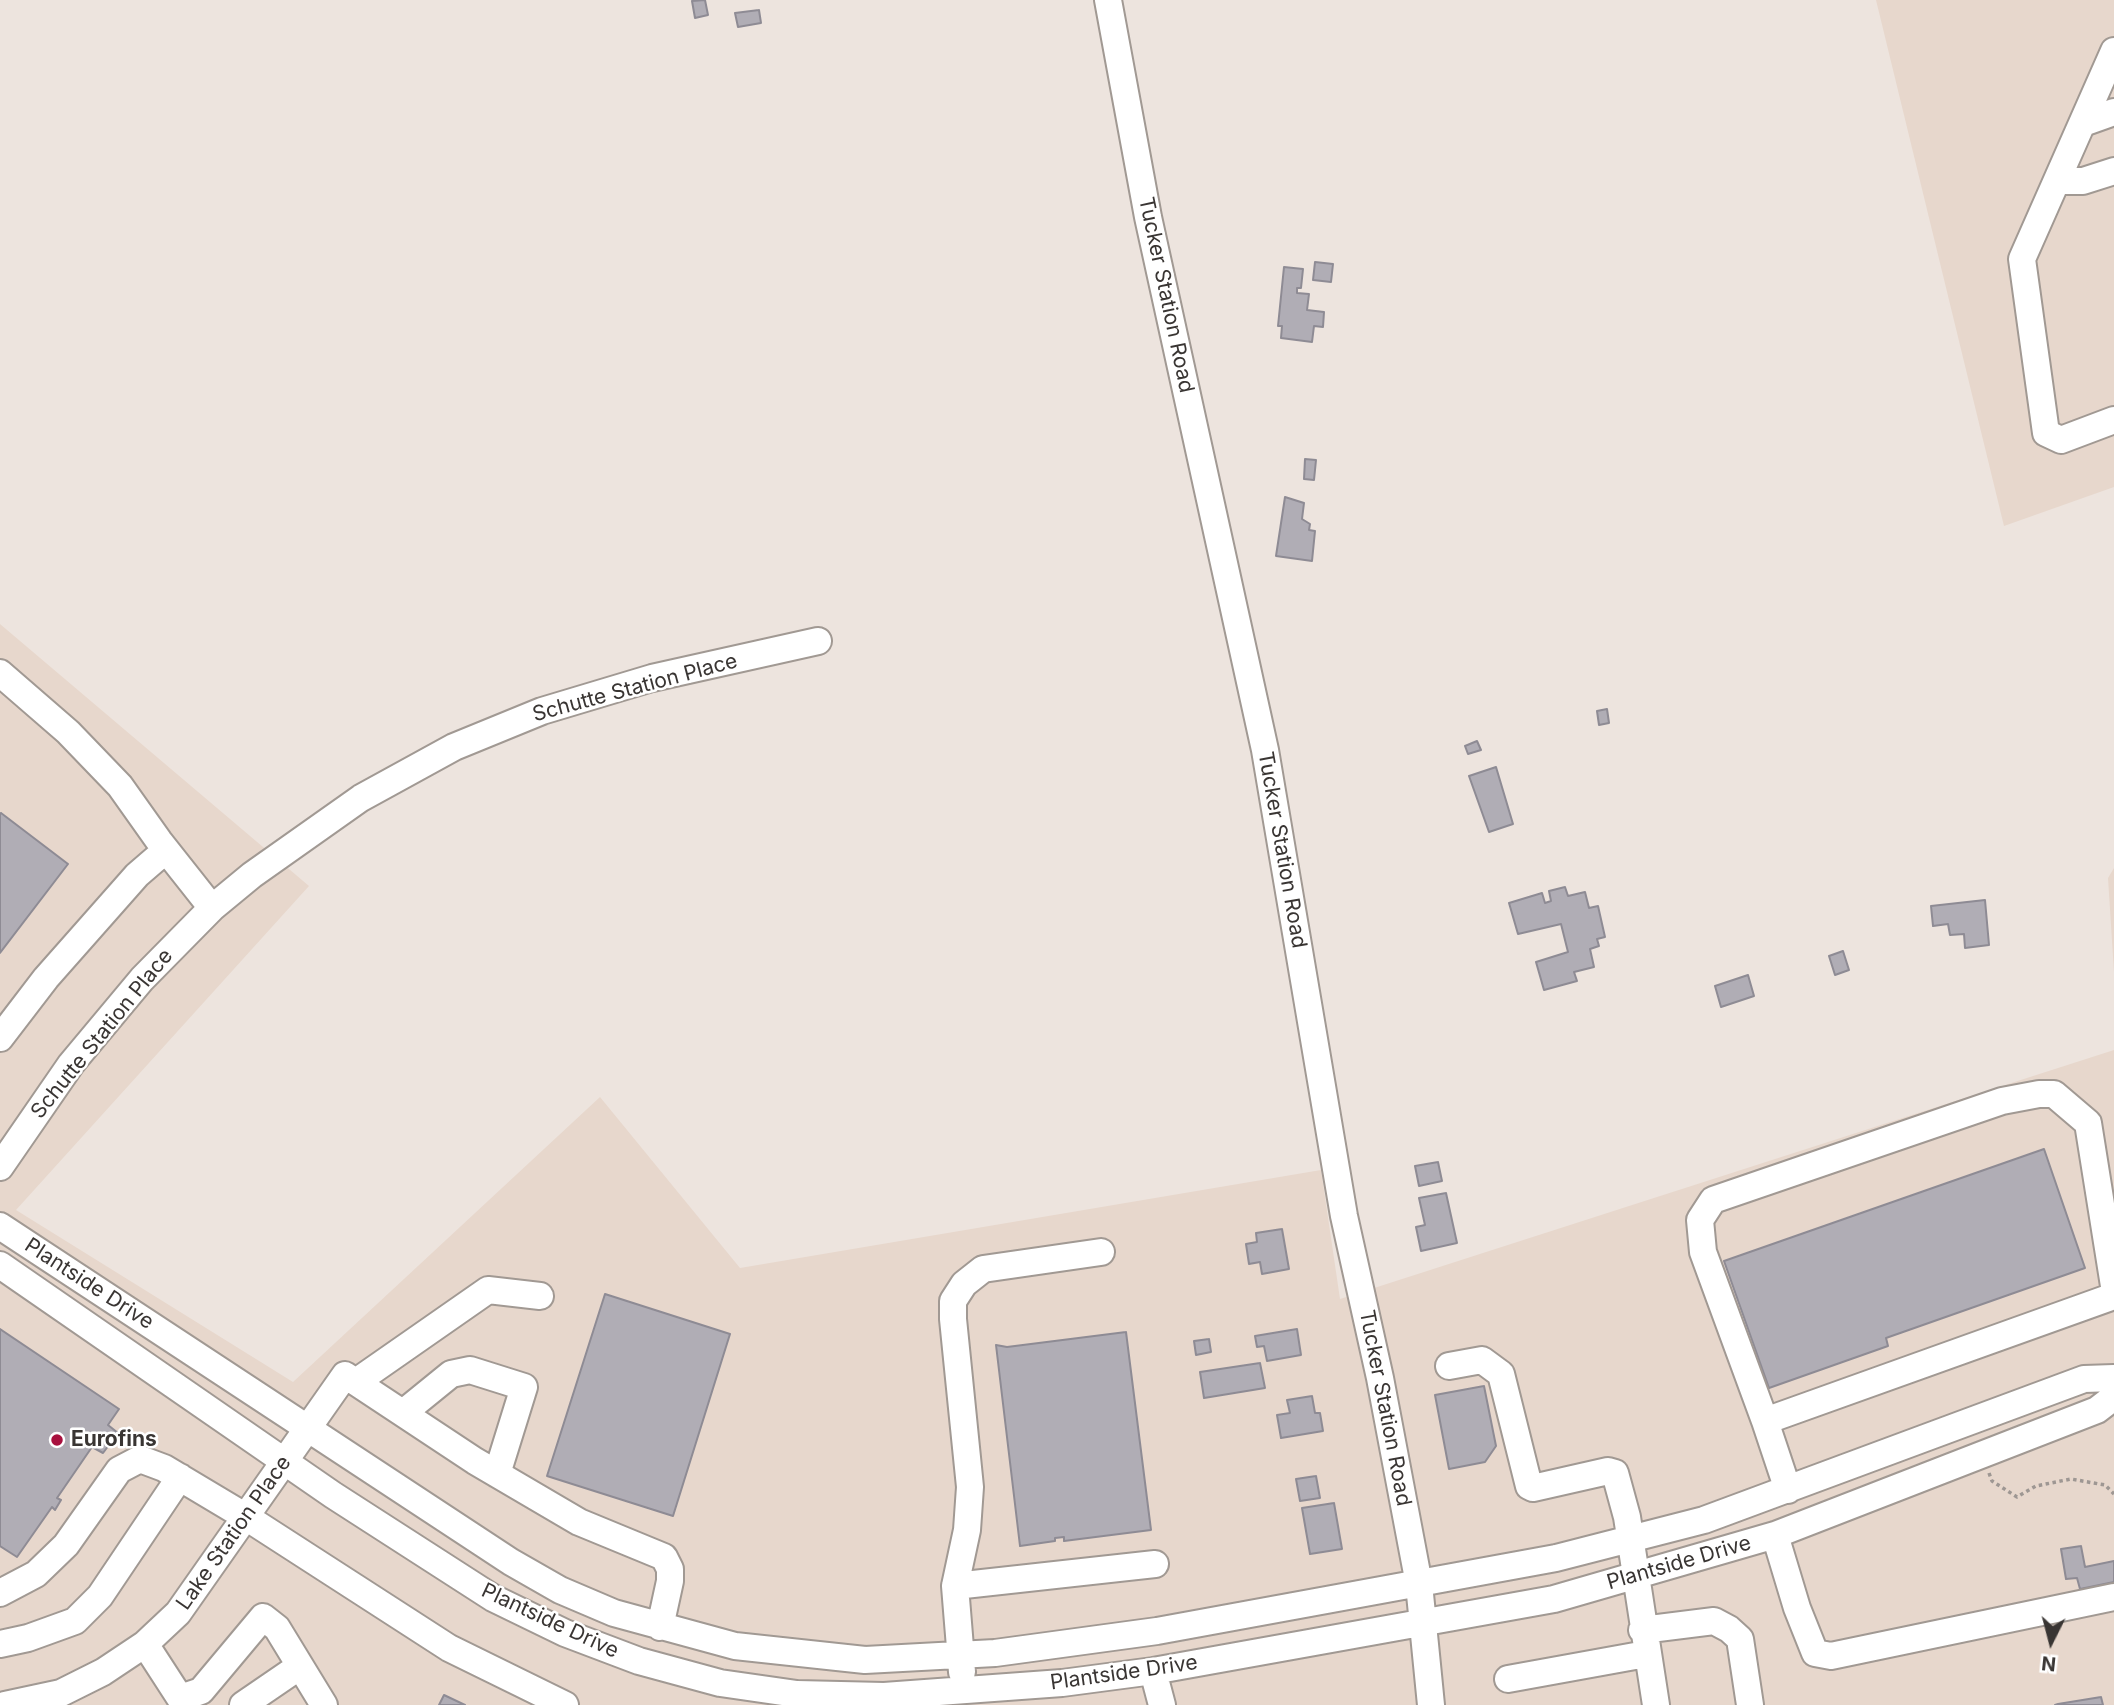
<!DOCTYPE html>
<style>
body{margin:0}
#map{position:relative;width:2114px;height:1705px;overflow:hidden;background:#ede4de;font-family:Inter,sans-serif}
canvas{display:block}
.north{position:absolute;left:2016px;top:1607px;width:70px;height:70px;-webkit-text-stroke:5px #fff;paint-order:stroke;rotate:186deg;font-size:19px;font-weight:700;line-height:28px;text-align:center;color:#393533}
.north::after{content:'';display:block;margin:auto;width:24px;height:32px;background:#393533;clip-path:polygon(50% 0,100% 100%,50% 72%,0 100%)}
</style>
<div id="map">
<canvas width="2114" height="1705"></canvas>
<div class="north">N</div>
</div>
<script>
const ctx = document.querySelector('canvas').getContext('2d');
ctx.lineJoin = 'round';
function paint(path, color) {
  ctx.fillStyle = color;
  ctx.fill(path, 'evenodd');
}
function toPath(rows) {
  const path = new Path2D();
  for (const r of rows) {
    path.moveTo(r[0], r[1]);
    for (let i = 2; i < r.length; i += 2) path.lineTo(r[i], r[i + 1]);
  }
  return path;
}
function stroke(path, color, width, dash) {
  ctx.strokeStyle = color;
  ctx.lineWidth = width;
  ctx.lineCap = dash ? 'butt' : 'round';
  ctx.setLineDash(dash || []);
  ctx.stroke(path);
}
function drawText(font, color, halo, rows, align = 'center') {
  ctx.font = font + ' Inter,sans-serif';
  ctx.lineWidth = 5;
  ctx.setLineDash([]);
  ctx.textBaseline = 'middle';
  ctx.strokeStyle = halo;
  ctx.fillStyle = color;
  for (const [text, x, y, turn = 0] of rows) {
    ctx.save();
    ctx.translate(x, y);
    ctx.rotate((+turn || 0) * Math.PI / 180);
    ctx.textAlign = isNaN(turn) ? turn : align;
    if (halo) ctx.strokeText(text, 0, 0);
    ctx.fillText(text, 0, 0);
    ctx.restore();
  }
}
const built = toPath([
 [1876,0,2114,0,2114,487,2004,526],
 [0,624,309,886,16,1210,293,1382,600,1097,740,1268,1321,1170,1340,1299,2114,1050,2114,1705,0,1705],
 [2114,868,2114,972,2108,878]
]);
const building = toPath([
 [705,0,708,15,695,18,692,1,705,0],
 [759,10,761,23,738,27,735,13,759,10],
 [1315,262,1333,264,1331,282,1313,280,1315,262],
 [1284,267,1303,269,1301,288,1297,288,1297,293,1309,294,1307,310,1324,312,1323,327,1314,326,1312,342,1281,338,1282,326,1278,326,1284,267],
 [1305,459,1316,460,1314,480,1304,479,1305,459],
 [1285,497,1304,503,1302,519,1310,524,1309,530,1315,531,1312,561,1276,556,1285,497],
 [1607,709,1609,723,1599,725,1597,711,1607,709],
 [1477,741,1481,750,1468,754,1465,746,1477,741],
 [1496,767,1513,824,1489,832,1469,776,1496,767],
 [1,813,68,864,0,953,0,814,1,813],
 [1565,887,1568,896,1585,892,1589,908,1598,906,1605,937,1597,939,1599,946,1590,949,1594,967,1574,972,1577,981,1544,990,1536,962,1568,952,1561,924,1518,934,1509,903,1542,893,1545,903,1551,901,1549,891,1565,887],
 [1985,900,1989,945,1965,948,1964,934,1950,935,1948,924,1933,926,1931,906,1985,900],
 [1843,951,1849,970,1835,975,1829,956,1843,951],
 [1748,975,1754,996,1721,1007,1715,986,1748,975],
 [2044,1149,2085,1268,1886,1338,1888,1346,1769,1388,1724,1261,2044,1149],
 [1438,1162,1442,1181,1419,1186,1415,1166,1438,1162],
 [1446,1193,1457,1243,1421,1251,1416,1227,1425,1225,1419,1198,1446,1193],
 [1282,1229,1289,1269,1262,1274,1260,1262,1249,1264,1246,1244,1257,1242,1256,1233,1282,1229],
 [605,1294,730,1334,673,1516,547,1476,605,1294],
 [0,1329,119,1409,108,1425,118,1433,103,1453,92,1447,57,1498,61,1500,55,1510,52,1507,17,1557,0,1546,0,1329],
 [1297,1329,1301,1355,1267,1361,1264,1346,1257,1347,1255,1336,1297,1329],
 [1126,1332,1151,1530,1064,1541,1064,1537,1055,1538,1055,1541,1020,1546,996,1345,1007,1347,1126,1332],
 [1209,1339,1211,1352,1196,1355,1194,1341,1209,1339],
 [1260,1363,1265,1388,1204,1398,1200,1372,1260,1363],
 [1484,1386,1496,1446,1485,1462,1449,1469,1435,1395,1484,1386],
 [1312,1396,1315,1413,1320,1413,1323,1431,1281,1438,1277,1415,1290,1413,1287,1400,1312,1396],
 [1316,1476,1320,1498,1300,1501,1296,1479,1316,1476],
 [1334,1503,1342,1549,1310,1554,1302,1508,1334,1503],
 [2081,1546,2085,1567,2114,1561,2114,1582,2080,1589,2077,1578,2066,1579,2061,1549,2081,1546],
 [444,1695,465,1705,439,1705,444,1695],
 [2101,1697,2103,1705,2055,1705,2058,1704,2101,1697]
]);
const path = toPath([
 [1989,1473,1992,1481,2017,1497,2036,1486,2071,1479,2105,1485,2114,1494]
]);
const minor = toPath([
 [1108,0,1148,217,1265,750,1344,1216,1380,1378,1419,1584,1431,1705],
 [2114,51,2022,259,2046,433,2061,440,2114,420],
 [2083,123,2114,112],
 [2057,181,2083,181,2114,171],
 [0,673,68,732,120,786,159,841,212,908],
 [0,1038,46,978,137,875,166,850],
 [0,1167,71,1064,142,979,212,908,252,875,361,798,454,747,542,711,652,678,818,641],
 [0,1226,511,1562,560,1590,614,1613,735,1646,865,1660,995,1653,1157,1631,1556,1558,1704,1520,2084,1379,2114,1378],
 [0,1265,333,1495,493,1598,565,1633,639,1661,720,1683,797,1694,884,1696,1062,1683,1153,1671,1554,1599,1775,1535,2097,1410,2114,1397],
 [1449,1366,1482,1360,1501,1374,1529,1486,1533,1488,1608,1471,1615,1473,1627,1517,1656,1705],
 [356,1382,488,1290,540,1296],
 [403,1413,451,1374,470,1370,524,1387,497,1474],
 [1765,1421,1703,1252,1700,1220,1713,1200,2002,1101,2039,1094,2054,1094,2088,1123,2114,1286],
 [1788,1490,1765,1421,2114,1296],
 [1775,1535,1797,1608,1815,1653,1831,1656,2114,1597],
 [955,1586,1155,1564],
 [0,1593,36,1574,66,1545,119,1470,140,1459,164,1468,246,1517,449,1648,565,1705],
 [1642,1630,1714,1621,1729,1629,1740,1639,1750,1705],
 [0,1644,28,1638,75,1621,100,1596,180,1477],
 [145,1644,180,1698,201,1691,263,1617,277,1628,324,1705],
 [1153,1671,1162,1705],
 [962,1672,955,1586,967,1530,970,1487,953,1319,953,1301,964,1284,983,1269,1101,1252],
 [1508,1679,1646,1654],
 [5,1705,61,1693,103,1672,145,1644,178,1613,345,1375,475,1461,579,1522,664,1557,670,1569,670,1581,660,1627],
 [243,1705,300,1666]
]);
const markers = [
 [57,1440,7,"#a8103e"]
];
const streetNames = [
 ["Tucker Station Road",1166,295,78],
 ["Schutte Station Place",635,688,-15],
 ["Tucker Station Road",1282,850,80],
 ["Schutte Station Place",102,1034,-51],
 ["Plantside Drive",89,1284,33],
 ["Tucker Station Road",1385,1408,79],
 ["Lake Station Place",234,1533,-55],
 ["Plantside Drive",1679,1563,-16],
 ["Plantside Drive",550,1621,25],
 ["Plantside Drive",1124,1673,-8]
];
const poiNames = [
 ["Eurofins",71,1440]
];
paint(built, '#e7d7cc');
paint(building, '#b0adb5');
stroke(building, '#8e8b94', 2);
stroke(minor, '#a19993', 30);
stroke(path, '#9e9793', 3.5, [3.5, 3.5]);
stroke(minor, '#fff', 26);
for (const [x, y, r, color] of markers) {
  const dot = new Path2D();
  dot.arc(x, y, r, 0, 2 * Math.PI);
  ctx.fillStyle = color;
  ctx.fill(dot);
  stroke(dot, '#fff', 2.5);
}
drawText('21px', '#393533', '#fff', streetNames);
drawText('bold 21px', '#393533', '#fff', poiNames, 'left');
</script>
